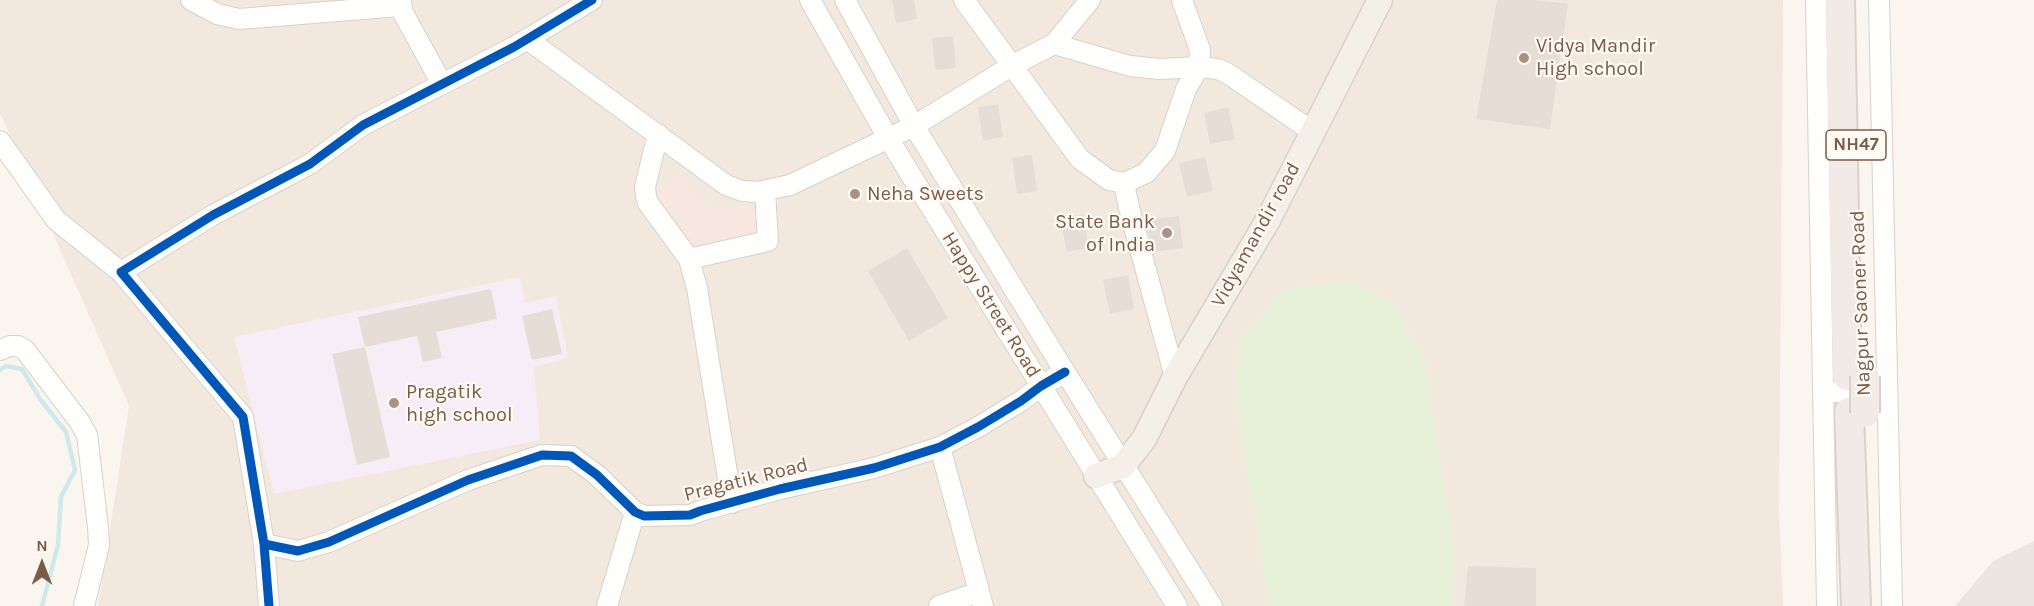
<!DOCTYPE html>
<style>
body{margin:0}
#map{position:relative;width:2034px;height:606px;overflow:hidden;background:#faf5ef;font-family:Karla,sans-serif}
canvas{display:block}
.north{position:absolute;left:12px;top:534px;width:60px;height:60px;-webkit-text-stroke:4px #fffaf3;paint-order:stroke;rotate:0deg;font-size:16px;font-weight:700;line-height:24px;text-align:center;color:#7b5c4b}
.north::after{content:'';display:block;margin:auto;width:21px;height:27px;background:#7b5c4b;clip-path:polygon(50% 0,100% 100%,50% 72%,0 100%)}
</style>
<div id="map">
<canvas width="2034" height="606"></canvas>
<div class="north">N</div>
</div>
<script>
const ctx = document.querySelector('canvas').getContext('2d');
ctx.lineJoin = 'round';
function paint(path, color) {
  ctx.fillStyle = color;
  ctx.fill(path, 'evenodd');
}
function toPath(rows) {
  const path = new Path2D();
  for (const r of rows) {
    path.moveTo(r[0], r[1]);
    for (let i = 2; i < r.length; i += 2) path.lineTo(r[i], r[i + 1]);
  }
  return path;
}
function stroke(path, color, width, dash) {
  ctx.strokeStyle = color;
  ctx.lineWidth = width;
  ctx.lineCap = dash ? 'butt' : 'round';
  ctx.setLineDash(dash || []);
  ctx.stroke(path);
}
function drawText(font, color, halo, rows, align = 'center') {
  ctx.font = font + ' Karla,sans-serif';
  ctx.lineWidth = 4.5;
  ctx.setLineDash([]);
  ctx.textBaseline = 'middle';
  ctx.strokeStyle = halo;
  ctx.fillStyle = color;
  for (const [text, x, y, turn = 0] of rows) {
    ctx.save();
    ctx.translate(x, y);
    ctx.rotate((+turn || 0) * Math.PI / 180);
    ctx.textAlign = isNaN(turn) ? turn : align;
    if (halo) ctx.strokeText(text, 0, 0);
    ctx.fillText(text, 0, 0);
    ctx.restore();
  }
}
const residential = toPath([
 [0,0,1783,0,1779,513,1783,606,98,606,129,406,0,113]
]);
const commercial = toPath([
 [679,177,697,202,724,210,755,206,761,236,699,247,656,195]
]);
const industrial = toPath([
 [2034,541,2034,606,1955,606,1993,561]
]);
const education = toPath([
 [520,277,525,303,556,296,568,358,534,367,540,440,274,494,234,337]
]);
const green = toPath([
 [1345,280,1391,301,1424,360,1455,558,1452,606,1270,606,1234,392,1240,339,1283,290]
]);
const stream = toPath([
 [0,370,6,366,22,369,40,399,66,432,75,470,61,497,58,545,42,606]
]);
const building = toPath([
 [892,0,914,0,917,19,896,23],
 [1497,0,1538,0,1568,4,1550,129,1476,119],
 [953,36,956,68,935,70,932,38],
 [998,104,1003,137,983,141,978,107],
 [1228,107,1235,139,1210,144,1204,113],
 [1032,155,1037,191,1017,194,1012,158],
 [1205,157,1213,191,1187,197,1179,163],
 [1083,214,1089,248,1067,252,1060,218],
 [1179,216,1183,248,1153,252,1145,220],
 [907,248,948,318,909,341,868,271],
 [1128,275,1134,309,1110,314,1103,280],
 [491,289,497,319,436,332,442,358,423,362,417,336,365,347,358,317],
 [552,309,562,354,532,360,522,316],
 [365,347,390,457,357,465,332,354],
 [1468,566,1536,568,1536,606,1464,606]
]);
const minor = toPath([
 [191,0,217,14,239,19,400,6],
 [401,0,402,11,442,84],
 [810,0,888,138,1177,606],
 [845,0,914,126,1065,372,1212,606],
 [964,0,1080,159,1109,180,1124,183,1146,173,1165,151,1186,89,1199,67,1200,50,1182,0],
 [1816,0,1827,606],
 [1879,0,1892,606],
 [527,39,726,185,742,191,757,192,790,185,914,126,1013,65,1054,44,1090,0],
 [1054,44,1130,66,1159,69,1199,67,1218,69,1227,73,1313,132],
 [658,134,645,187,646,196,648,203,689,259,697,288,732,503],
 [0,141,56,220,121,272],
 [1124,183,1129,208,1175,377],
 [689,259,768,241,765,191],
 [0,350,10,346,18,346,25,350,79,421,87,435,98,527,99,545,84,606],
 [1823,392,1877,392],
 [940,447,983,606],
 [264,544,298,551,329,542,468,480,542,455,571,456,597,475,635,512,644,516,690,515,700,511,780,489,874,468,940,447,978,427,1021,401,1041,386,1065,372],
 [269,606,264,544,243,417,121,272,213,215,310,164,363,125,514,47,592,0],
 [607,606,635,512],
 [939,606,979,592]
]);
const major = toPath([
 [1096,476,1123,466,1144,439,1175,377,1268,220,1380,0]
]);
const highway = toPath([
 [1840,0,1847,376],
 [1849,412,1856,606]
]);
const highwayBridge = toPath([
 [1865,376,1865,413]
]);
const cycleway = toPath([
 [264,544,298,551,329,542,468,480,542,455,571,456,597,475,635,512,644,516,690,515,700,511,780,489,874,468,940,447,978,427,1021,401,1041,386,1065,372],
 [269,606,264,544,243,417,121,272,213,215,310,164,363,125,514,47,592,0]
]);
const markers = [
 [1524,58,6,"#a79284"],
 [855,194,6,"#a79284"],
 [1167,233,6,"#a79284"],
 [394,403,6,"#a79284"]
];
const shields = [
 [1856,145,60]
];
const shieldNames = [
 ["NH47",1856,145]
];
const poiNames = [
 ["Vidya Mandir",1536,46],
 ["High school",1536,69],
 ["Neha Sweets",867,194],
 ["State Bank",1155,222,"right"],
 ["of India",1155,245,"right"],
 ["Pragatik",406,392],
 ["high school",406,415]
];
const streetNames = [
 ["Vidyamandir road",1256,235,-61],
 ["Nagpur Saoner Road",1861,303,-92],
 ["Happy Street Road",991,305,58],
 ["Pragatik Road",746,480,-14]
];
paint(residential, '#f3e8dd');
paint(commercial, '#f7e7e0');
paint(industrial, '#ede5df');
paint(education, '#f6edf6');
paint(green, '#e7f1da');
stroke(stream, '#cfe9eb', 4.5);
paint(building, '#e6ded6');
stroke(minor, '#d8d1ca', 22);
stroke(major, '#dbd1cb', 27);
stroke(highway, '#dbd1cb', 32);
stroke(minor, '#fefefd', 20);
stroke(major, '#f4efe7', 24);
stroke(highway, '#f2eae6', 28);
stroke(highwayBridge, '#dbd1cb', 32, []);
stroke(highwayBridge, '#f2eae6', 28);
stroke(cycleway, '#0057b8', 9);
for (const [x, y, r, color] of markers) {
  const dot = new Path2D();
  dot.arc(x, y, r, 0, 2 * Math.PI);
  ctx.fillStyle = color;
  ctx.fill(dot);
  stroke(dot, '#fffaf3', 2);
}
for (const [x, y, w] of shields) {
  const box = new Path2D();
  box.roundRect(x - w / 2, y - 15, w, 30, 4.5);
  ctx.fillStyle = '#fffaf3';
  ctx.fill(box);
  stroke(box, '#7b5c4b', 1.5);
}
drawText('bold 18px', '#7b5c4b', null, shieldNames);
drawText('20px', '#7b5c4b', '#fffaf3', poiNames, 'left');
drawText('20px', '#7b5c4b', '#fffaf3', streetNames);
</script>
